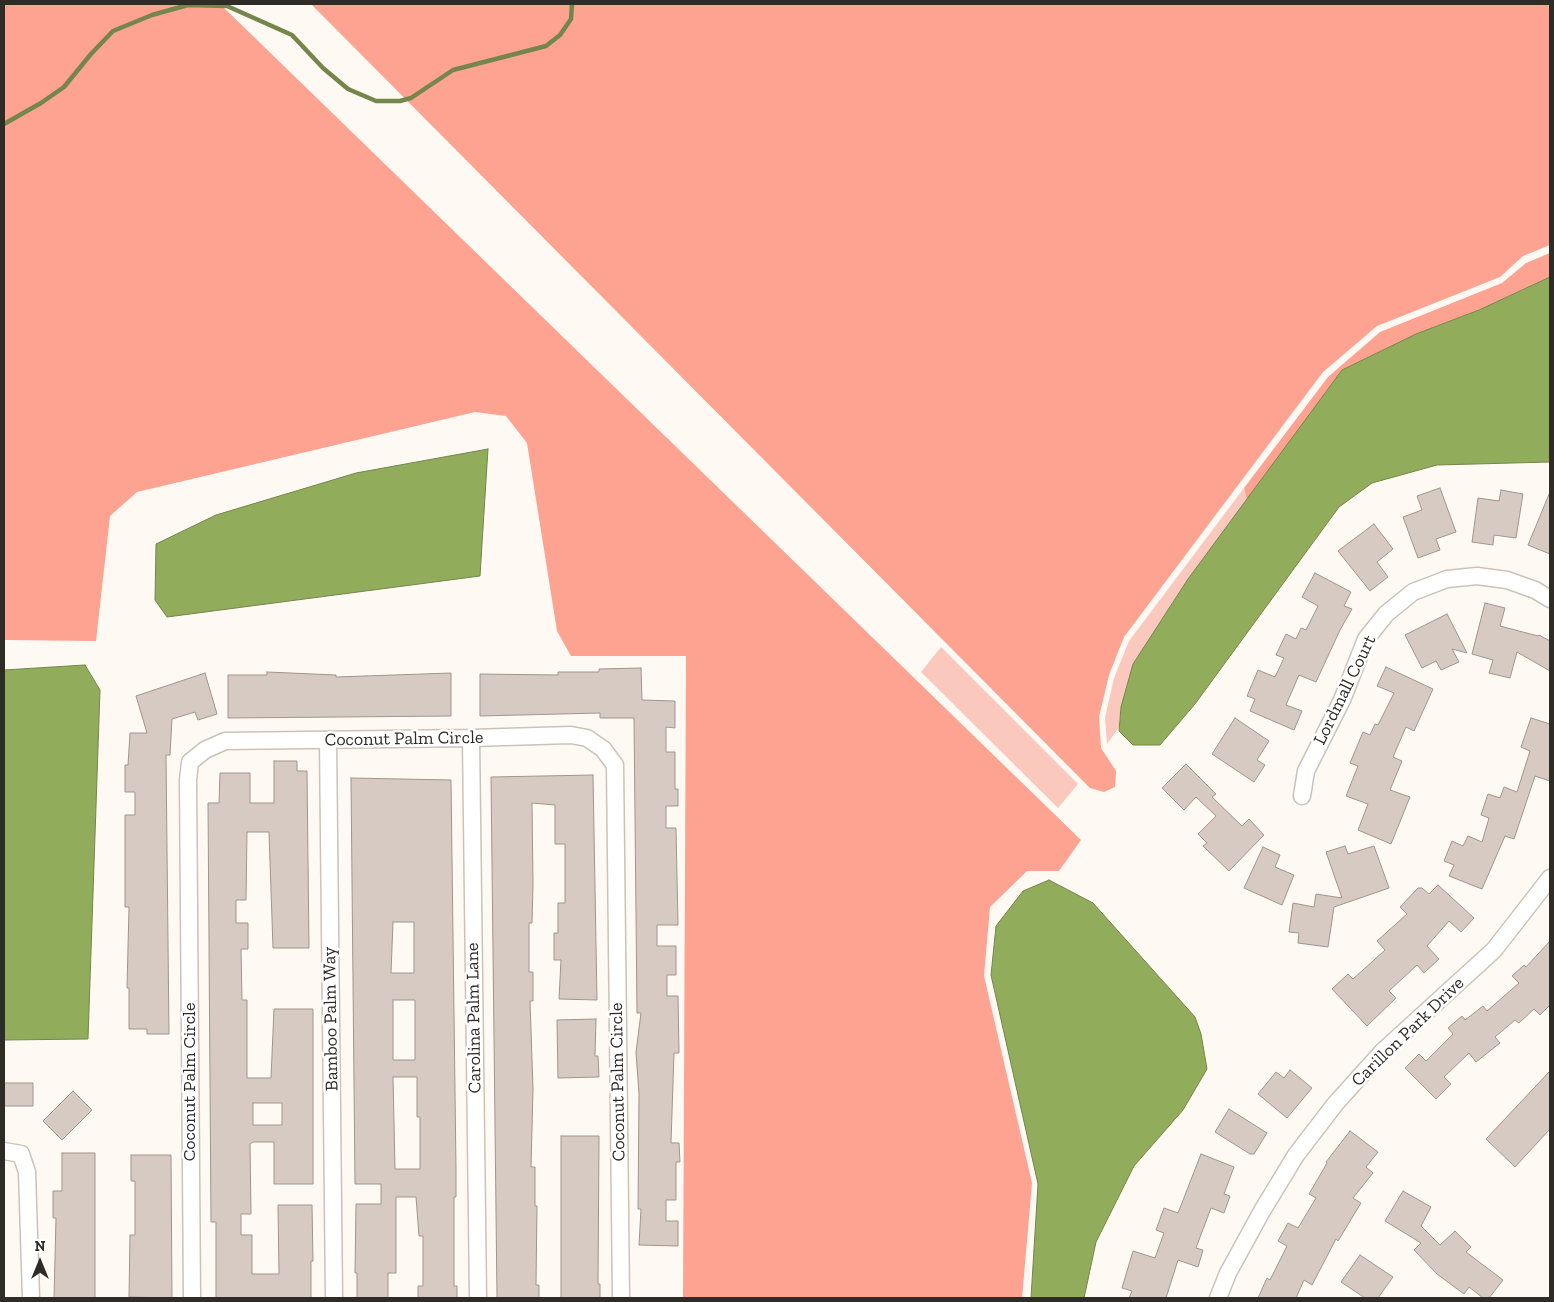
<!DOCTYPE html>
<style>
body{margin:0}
#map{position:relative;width:1554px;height:1302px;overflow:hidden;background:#fef9f2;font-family:"Zilla Slab",serif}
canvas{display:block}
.frame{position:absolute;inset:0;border:5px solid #2f2c27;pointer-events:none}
.north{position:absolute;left:15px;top:1237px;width:50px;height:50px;-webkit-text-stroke:4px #fff;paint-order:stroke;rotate:0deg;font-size:14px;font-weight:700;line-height:20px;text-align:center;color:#2f2c27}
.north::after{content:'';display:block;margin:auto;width:18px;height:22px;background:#2f2c27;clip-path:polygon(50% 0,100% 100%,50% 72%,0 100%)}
</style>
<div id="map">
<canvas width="1554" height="1302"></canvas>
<div class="frame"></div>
<div class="north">N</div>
</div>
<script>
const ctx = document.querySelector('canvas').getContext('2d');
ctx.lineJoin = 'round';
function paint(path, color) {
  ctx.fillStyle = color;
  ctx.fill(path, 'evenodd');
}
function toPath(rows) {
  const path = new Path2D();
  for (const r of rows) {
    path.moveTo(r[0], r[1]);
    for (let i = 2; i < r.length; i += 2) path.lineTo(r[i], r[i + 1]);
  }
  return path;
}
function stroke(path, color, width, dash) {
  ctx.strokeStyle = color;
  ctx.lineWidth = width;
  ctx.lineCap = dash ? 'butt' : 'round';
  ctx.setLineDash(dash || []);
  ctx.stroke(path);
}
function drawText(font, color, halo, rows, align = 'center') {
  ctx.font = font + ' "Zilla Slab",serif';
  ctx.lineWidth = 5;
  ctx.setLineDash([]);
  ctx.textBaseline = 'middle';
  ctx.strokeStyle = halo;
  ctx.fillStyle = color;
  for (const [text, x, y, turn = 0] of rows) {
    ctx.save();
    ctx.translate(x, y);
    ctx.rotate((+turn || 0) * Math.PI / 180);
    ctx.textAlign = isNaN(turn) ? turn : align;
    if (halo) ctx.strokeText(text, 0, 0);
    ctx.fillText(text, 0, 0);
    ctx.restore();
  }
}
const green = toPath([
 [1244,488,1247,500,1188,579,1133,664,1121,707,1119,727,1107,744,1105,718,1114,678,1129,641],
 [941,647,1078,784,1058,808,921,672]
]);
const forest = toPath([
 [4,4,220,4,1081,840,1059,871,1027,871,990,907,984,976,1032,1183,1022,1298,683,1298,686,656,571,656,557,631,527,443,506,416,475,412,137,492,110,516,96,641,4,640],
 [311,4,1550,4,1550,245,1523,256,1500,277,1377,326,1323,372,1124,637,1109,675,1099,717,1101,748,1116,771,1115,787,1104,792,1090,788],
 [1550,253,1550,277,1479,310,1416,334,1342,370,1247,500,1244,488,1328,377,1380,332,1502,283,1526,263]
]);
const water = toPath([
 [1550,277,1550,462,1437,465,1372,483,1339,507,1195,704,1160,745,1133,745,1119,731,1121,707,1133,664,1188,579,1342,370,1416,334,1479,310,1550,277],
 [488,449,480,576,167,617,155,600,156,544,216,515,356,473,488,449],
 [85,665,100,690,88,1039,4,1040,4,670,85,665],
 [1049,880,1093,903,1195,1017,1201,1034,1207,1069,1183,1110,1134,1166,1096,1242,1084,1298,1031,1298,1038,1184,991,975,996,926,1023,891,1049,880]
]);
const stream = toPath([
 [4,124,41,103,64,87,91,54,113,31,152,15,188,5,227,6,292,35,323,68,348,89,376,101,400,101,411,98,453,70,546,46,560,35,571,19,572,4]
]);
const building = toPath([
 [1440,488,1456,532,1436,539,1440,550,1418,558,1403,517,1422,510,1417,496,1440,488],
 [1501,490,1523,494,1516,538,1494,535,1493,545,1472,542,1478,498,1499,501,1501,490],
 [1550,492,1550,554,1528,545,1550,492],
 [1374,524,1393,549,1377,562,1388,577,1370,591,1338,551,1374,524],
 [1315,573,1351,592,1344,606,1352,609,1340,630,1316,682,1299,675,1286,705,1302,711,1294,730,1250,711,1255,699,1247,696,1258,670,1275,677,1284,658,1276,655,1286,634,1296,639,1301,628,1306,630,1318,606,1302,597,1315,573],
 [1485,603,1505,608,1500,626,1538,636,1539,635,1550,641,1550,671,1517,652,1510,678,1489,673,1493,660,1472,654,1485,603],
 [1447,614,1467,653,1452,649,1459,662,1441,670,1436,661,1422,668,1405,635,1447,614],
 [1386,667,1433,689,1414,731,1406,727,1393,757,1402,761,1390,790,1410,797,1391,844,1358,830,1368,804,1346,796,1358,766,1350,763,1363,732,1370,735,1375,724,1378,725,1394,693,1377,686,1386,667],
 [641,668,642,700,675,701,675,728,666,727,666,752,675,752,675,789,678,789,678,806,666,806,666,828,676,828,678,925,657,925,657,946,676,946,676,975,667,975,667,996,678,996,679,1053,674,1053,671,1143,679,1143,680,1162,676,1162,676,1200,666,1200,666,1221,678,1221,678,1246,639,1245,641,1209,638,1209,639,1094,636,1052,641,1013,637,1013,634,718,600,718,600,713,480,716,480,674,558,675,558,672,599,672,599,669,641,668],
 [267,672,336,675,336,677,451,673,451,716,228,718,228,675,267,675,267,672],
 [205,673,217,714,198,720,195,712,172,719,170,755,166,755,169,1034,147,1034,147,1029,129,1029,129,988,127,988,129,907,125,907,125,815,135,815,135,792,125,792,125,765,128,765,130,733,147,733,136,696,205,673],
 [1235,718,1269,741,1257,760,1265,765,1254,782,1212,754,1235,718],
 [1531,718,1550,724,1550,781,1535,776,1514,839,1505,836,1482,889,1449,876,1454,865,1444,861,1452,841,1463,846,1468,836,1482,842,1489,818,1481,815,1488,794,1500,798,1504,787,1517,792,1530,751,1521,747,1531,718],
 [274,761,297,761,297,771,307,771,309,948,273,948,269,832,247,832,246,900,236,900,236,923,248,923,248,949,241,949,242,1000,247,1000,247,1078,271,1078,274,1009,313,1009,313,1184,274,1184,274,1142,253,1142,250,1144,251,1214,241,1214,241,1235,252,1235,252,1274,279,1274,278,1205,312,1205,313,1261,311,1261,311,1298,216,1298,216,1222,211,1222,208,803,219,803,220,773,250,773,250,803,274,803,274,761],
 [253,1103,282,1103,282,1125,253,1125,253,1103],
 [1186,764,1216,794,1212,797,1242,826,1249,819,1264,835,1229,871,1203,846,1207,843,1198,834,1216,816,1196,797,1184,810,1162,788,1186,764],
 [593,775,597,1000,559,999,561,960,554,960,554,933,558,933,558,903,565,903,565,844,555,844,555,805,532,803,533,884,532,923,529,923,529,972,533,972,533,1001,530,1001,533,1089,531,1167,535,1167,535,1206,537,1206,536,1285,539,1285,539,1298,497,1298,491,777,593,775],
 [351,778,451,780,456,1169,456,1197,454,1197,454,1286,457,1286,457,1298,418,1298,418,1286,423,1286,423,1236,419,1236,416,1197,396,1197,396,1273,388,1273,388,1298,357,1298,357,1273,355,1273,356,1204,381,1204,381,1184,355,1184,351,778],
 [393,922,414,922,414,973,391,973,393,922],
 [393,1000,415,1000,415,1060,393,1060,393,1000],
 [393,1077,417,1077,417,1117,420,1117,420,1169,395,1169,393,1077],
 [1345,846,1348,854,1374,846,1389,888,1334,907,1328,947,1298,943,1299,933,1289,932,1293,903,1314,907,1316,894,1342,898,1326,852,1345,846],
 [1263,847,1280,855,1275,867,1294,875,1282,905,1244,888,1263,847],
 [1438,885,1474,918,1461,932,1449,921,1427,946,1439,959,1424,973,1417,965,1389,991,1396,998,1367,1026,1332,989,1348,974,1353,979,1385,950,1377,941,1407,914,1400,907,1418,888,1422,888,1429,894,1438,885],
 [1550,941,1550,1005,1540,1015,1534,1009,1519,1023,1515,1020,1495,1037,1500,1043,1476,1062,1469,1053,1444,1077,1451,1084,1436,1099,1405,1068,1419,1054,1426,1061,1453,1034,1448,1028,1462,1016,1465,1020,1483,1006,1487,1011,1519,983,1512,976,1524,965,1526,967,1550,941],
 [596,1019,595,1056,598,1056,599,1077,558,1078,557,1020,596,1019],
 [1290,1070,1312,1088,1287,1118,1258,1094,1276,1072,1284,1078,1290,1070],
 [1550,1071,1550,1129,1515,1167,1486,1139,1550,1071],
 [4,1083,33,1083,33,1106,4,1106,4,1083],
 [73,1091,92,1110,62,1140,43,1121,73,1091],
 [1229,1109,1267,1133,1254,1154,1250,1154,1215,1132,1229,1109],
 [1350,1131,1378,1152,1366,1167,1373,1173,1353,1198,1361,1203,1338,1241,1336,1239,1312,1285,1304,1280,1296,1298,1258,1298,1267,1278,1270,1280,1287,1246,1278,1241,1288,1223,1298,1228,1316,1198,1309,1194,1327,1163,1326,1162,1350,1131],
 [561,1136,599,1136,598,1284,600,1284,600,1298,561,1298,561,1136],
 [62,1153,95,1153,95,1298,54,1298,56,1218,53,1218,53,1191,62,1191,62,1153],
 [1201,1154,1234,1167,1224,1194,1230,1196,1224,1213,1211,1208,1196,1248,1203,1250,1198,1267,1178,1260,1166,1298,1129,1298,1132,1291,1122,1288,1133,1251,1155,1258,1164,1233,1156,1230,1164,1208,1178,1213,1201,1154],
 [131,1155,171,1155,172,1298,129,1297,130,1235,135,1235,135,1181,131,1181,131,1155],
 [1403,1191,1431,1207,1421,1226,1440,1245,1455,1231,1471,1247,1466,1252,1503,1280,1489,1298,1483,1298,1469,1287,1464,1294,1437,1274,1414,1250,1421,1243,1385,1221,1403,1191],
 [1360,1255,1393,1277,1378,1298,1365,1298,1341,1282,1360,1255]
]);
const minor = toPath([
 [471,738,478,1298],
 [328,740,334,1298],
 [1302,796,1306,771,1342,700,1366,639,1386,614,1413,592,1447,579,1477,576,1507,580,1535,590,1550,599],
 [4,1151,21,1154,27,1172,31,1298],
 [192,1298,188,780,190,762,205,750,225,741,471,738,571,735,587,738,603,749,615,765,621,1298],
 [1218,1298,1228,1273,1262,1211,1296,1155,1336,1103,1382,1052,1494,950,1550,878]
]);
const streetNames = [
 ["Lordmall Court",1345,690,-64],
 ["Coconut Palm Circle",404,739,-1],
 ["Carolina Palm Lane",474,1018,-91],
 ["Bamboo Palm Way",331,1019,-91],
 ["Carillon Park Drive",1408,1032,-44],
 ["Coconut Palm Circle",190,1082,-90],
 ["Coconut Palm Circle",618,1082,-91]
];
paint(green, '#fbc8be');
paint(forest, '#fea291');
paint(water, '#91ac5b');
stroke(water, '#74864b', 1);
stroke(stream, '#74864b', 4.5);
paint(building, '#d6cac2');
stroke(building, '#a1958d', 1);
stroke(minor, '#cbc3b8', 19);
stroke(minor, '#fff', 16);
drawText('18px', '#2f2c27', '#fff', streetNames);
</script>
